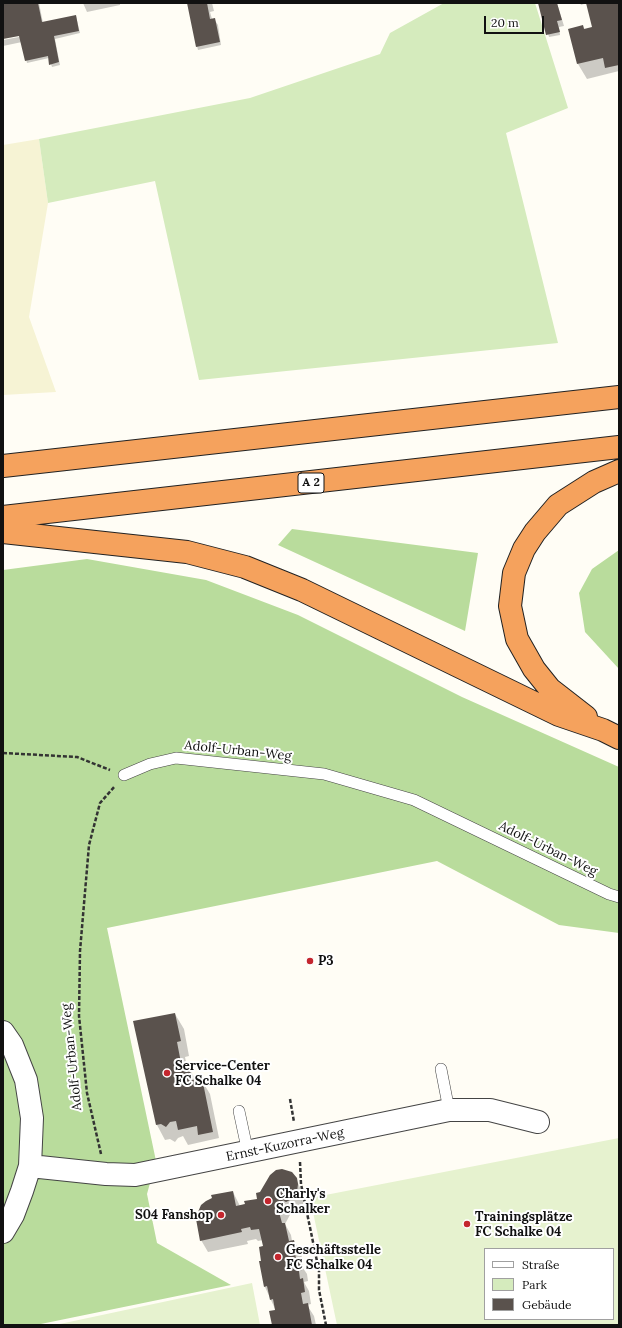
<!DOCTYPE html>
<meta charset="utf-8">
<style>
body{margin:0}
#map{position:relative;width:622px;height:1328px;overflow:hidden;background:#fffdf5;font-family:Lora,serif}
canvas{display:block}
.frame{position:absolute;inset:0;border:4px solid #111;pointer-events:none}
.legend{position:absolute;left:484px;top:1248px;width:130px;height:72px;box-sizing:border-box;background:#fff;border:1px solid #a0a0a0;margin:0;padding:5px 7px;list-style:none;font-size:12px;color:#111}
.legend li{display:flex;align-items:center;gap:8px;height:20px}
.legend b{width:20px;border:1px solid #a0a0a0}
.scale{position:absolute;left:484px;top:16px;width:60px;height:18px;box-sizing:border-box;border:2px solid #111;border-top:0;padding-left:5px;font-size:12px;line-height:14px;white-space:nowrap;color:#111;-webkit-text-stroke:3px #fff;paint-order:stroke}
</style>
<div id="map">
<canvas width="622" height="1328"></canvas>
<div class="frame"></div>
<ul class="legend">
<li><b style="height:5px;background:#fff"></b>Straße</li>
<li><b style="height:11px;background:#d5ebbd"></b>Park</li>
<li><b style="height:11px;background:#5a524d"></b>Gebäude</li>
</ul>
<div class="scale">20 m</div>
</div>
<script>
const ctx = document.querySelector('canvas').getContext('2d');
ctx.lineJoin = 'round';
function paint(path, color) {
  ctx.fillStyle = color;
  ctx.fill(path, 'evenodd');
}
function toPath(rows) {
  const path = new Path2D();
  for (const r of rows) {
    path.moveTo(r[0], r[1]);
    for (let i = 2; i < r.length; i += 2) path.lineTo(r[i], r[i + 1]);
  }
  return path;
}
function stroke(path, color, width, dash) {
  ctx.strokeStyle = color;
  ctx.lineWidth = width;
  ctx.lineCap = dash ? 'butt' : 'round';
  ctx.setLineDash(dash || []);
  ctx.stroke(path);
}
function drawText(font, color, halo, rows, align = 'center') {
  ctx.font = font + ' Lora,serif';
  ctx.lineWidth = 4;
  ctx.setLineDash([]);
  ctx.textBaseline = 'middle';
  ctx.strokeStyle = halo;
  ctx.fillStyle = color;
  for (const [text, x, y, turn = 0] of rows) {
    ctx.save();
    ctx.translate(x, y);
    ctx.rotate((+turn || 0) * Math.PI / 180);
    ctx.textAlign = isNaN(turn) ? turn : align;
    if (halo) ctx.strokeText(text, 0, 0);
    ctx.fillText(text, 0, 0);
    ctx.restore();
  }
}
const farmland = toPath([
 [39,139,48,203,29,317,56,392,3,395,3,145]
]);
const green = toPath([
 [444,3,535,3,568,108,506,133,558,343,199,380,155,181,48,203,39,139,250,98,380,54,390,33]
]);
const forest = toPath([
 [292,529,478,553,465,631,278,545],
 [619,550,619,669,585,632,579,593,592,569],
 [87,559,206,580,298,615,462,697,619,767,619,933,559,925,437,861,107,928,156,1161,147,1194,157,1243,231,1285,36,1325,3,1325,3,570]
]);
const pitch = toPath([
 [619,1138,619,1325,337,1325,310,1198],
 [485,1249,613,1249,613,1319,485,1319],
 [252,1283,260,1325,55,1325]
]);
const shadow = toPath([
 [3,3,39,3,43,23,76,16,80,33,55,39,60,65,52,67,49,58,27,63,22,42,3,46,3,40,24,36,24,34,3,38],
 [83,3,120,3,120,5,87,12],
 [188,3,212,3,214,11,210,12,212,19,214,19,218,25,221,45,198,50,194,34],
 [539,3,557,3,564,26,559,27,560,35,549,37],
 [580,3,619,3,619,71,587,79,578,64,569,29,583,26,585,30,593,28,587,3,581,5],
 [175,1014,184,1029,189,1056,185,1057,187,1067,188,1067,196,1080,201,1079,210,1094,219,1138,188,1145,183,1136,178,1138,175,1142,170,1139,165,1140,157,1125,134,1022],
 [296,1179,304,1196,303,1204,299,1210,291,1213,285,1224,291,1235,292,1241,294,1241,301,1252,303,1265,301,1265,307,1274,308,1281,304,1282,305,1284,309,1291,311,1304,307,1305,314,1316,316,1325,273,1325,276,1311,265,1287,260,1262,263,1261,264,1247,263,1240,258,1241,256,1239,247,1241,248,1244,208,1252,201,1240,233,1192,240,1206,258,1199]
]);
const building = toPath([
 [3,3,38,3,42,22,76,15,79,31,54,36,59,62,49,65,48,56,25,61,19,36,3,39],
 [187,3,207,3,210,19,215,18,220,42,196,47],
 [538,3,557,3,562,20,557,21,560,32,546,35],
 [586,3,618,3,619,8,619,65,605,68,603,58,577,64,568,29,583,25,584,29,592,27],
 [175,1013,181,1041,177,1042,182,1068,189,1066,192,1080,202,1078,213,1132,198,1135,197,1126,178,1130,176,1121,170,1122,166,1127,161,1124,156,1125,133,1021],
 [282,1169,292,1172,297,1178,298,1184,297,1192,290,1200,286,1202,278,1197,285,1202,279,1212,282,1223,285,1223,289,1241,294,1240,297,1254,295,1254,297,1262,300,1262,302,1270,299,1271,300,1279,303,1278,305,1292,301,1293,303,1304,308,1303,312,1325,272,1325,269,1311,275,1310,273,1299,270,1300,267,1286,264,1287,259,1261,261,1261,259,1247,263,1246,259,1229,251,1230,250,1227,241,1229,242,1232,200,1241,196,1219,198,1219,198,1212,201,1205,206,1201,212,1198,211,1195,233,1191,236,1206,245,1204,244,1201,257,1199,256,1193,260,1192,270,1175,276,1170]
]);
const path = toPath([
 [3,753,77,757,110,770],
 [290,1099,294,1122],
 [101,1154,87,1093,79,1016,80,951,89,845,100,803,115,786],
 [300,1162,301,1184,319,1271,319,1290,326,1325]
]);
const service = toPath([
 [124,775,150,764,176,758,324,774,414,800,609,894,619,897],
 [441,1069,449,1110],
 [239,1111,248,1153]
]);
const minor = toPath([
 [3,1032,12,1045,26,1080,32,1118,30,1166,22,1191,13,1215,3,1232],
 [30,1166,106,1174,135,1175,449,1110,490,1110,538,1122]
]);
const motorway = toPath([
 [3,466,619,397],
 [3,517,619,447],
 [3,532,187,552,245,567,302,590,559,715,603,730,619,738],
 [586,717,550,689,534,669,517,639,510,606,514,573,524,549,535,532,558,505,594,482,619,471]
]);
const markers = [
 [310,961,4,"#c4262e"],
 [167,1073,4,"#c4262e"],
 [268,1201,4,"#c4262e"],
 [221,1215,4,"#c4262e"],
 [467,1224,4,"#c4262e"],
 [278,1257,4,"#c4262e"]
];
const shields = [
 [311,483,26]
];
const shieldNames = [
 ["A 2",311,483]
];
const streetNames = [
 ["Adolf-Urban-Weg",238,751,6],
 ["Adolf-Urban-Weg",548,849,26],
 ["Adolf-Urban-Weg",72,1057,-96],
 ["Ernst-Kuzorra-Weg",285,1145,-12]
];
const poiNames = [
 ["P3",318,961],
 ["Service-Center",175,1066],
 ["FC Schalke 04",175,1081],
 ["Charly's",276,1194],
 ["Schalker",276,1209],
 ["S04 Fanshop",213,1215,"right"],
 ["Trainingsplätze",475,1217],
 ["FC Schalke 04",475,1232],
 ["Geschäftsstelle",286,1250],
 ["FC Schalke 04",286,1265]
];
paint(farmland, '#f6f3d4');
paint(green, '#d5ebbd');
paint(forest, '#b9dc9c');
paint(pitch, '#e6f2cf');
paint(shadow, '#0003');
paint(building, '#5a524d');
stroke(service, '#444', 12);
stroke(minor, '#444', 24);
stroke(motorway, '#222', 24);
stroke(path, '#333', 2.5, [4, 2]);
stroke(service, '#fff', 11);
stroke(minor, '#fff', 22);
stroke(motorway, '#f5a25d', 22);
for (const [x, y, r, color] of markers) {
  const dot = new Path2D();
  dot.arc(x, y, r, 0, 2 * Math.PI);
  ctx.fillStyle = color;
  ctx.fill(dot);
  stroke(dot, '#fff', 1.5);
}
for (const [x, y, w] of shields) {
  const box = new Path2D();
  box.roundRect(x - w / 2, y - 10, w, 20, 3);
  ctx.fillStyle = '#fff';
  ctx.fill(box);
  stroke(box, '#111', 1);
}
drawText('bold 12px', '#111', null, shieldNames);
drawText('13px', '#111', '#fff', streetNames);
drawText('bold 13px', '#111', '#fff', poiNames, 'left');
</script>
